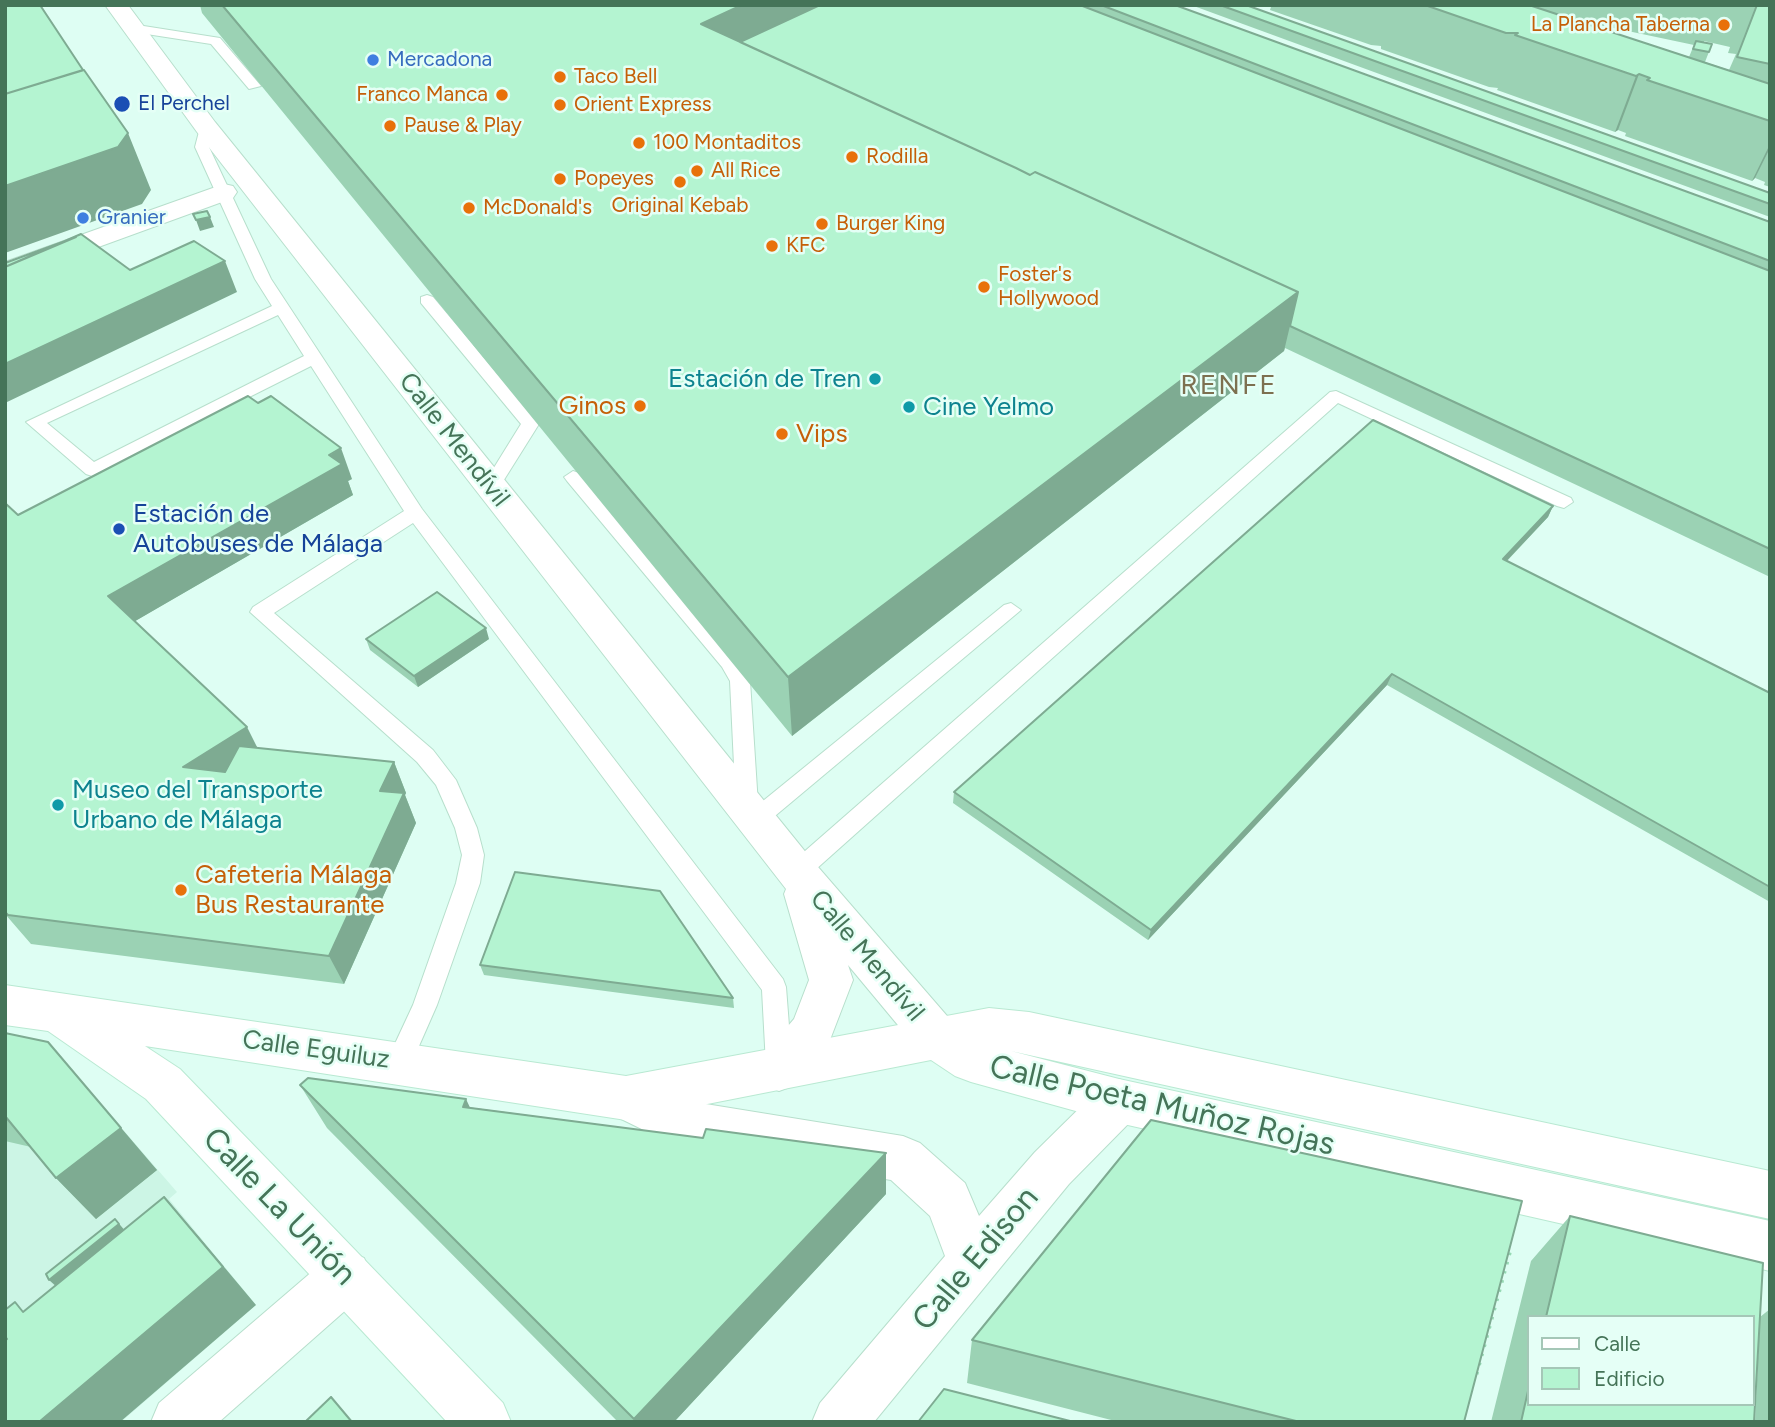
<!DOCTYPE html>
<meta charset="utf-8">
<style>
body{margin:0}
#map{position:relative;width:1775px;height:1427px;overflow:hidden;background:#defef3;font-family:Figtree,sans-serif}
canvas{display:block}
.frame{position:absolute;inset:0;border:7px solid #457458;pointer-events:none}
.legend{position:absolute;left:1527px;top:1315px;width:228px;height:91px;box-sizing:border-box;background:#e5fff6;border:2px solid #a5c7b7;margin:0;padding:9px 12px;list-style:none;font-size:21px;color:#457458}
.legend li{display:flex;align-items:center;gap:14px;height:35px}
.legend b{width:35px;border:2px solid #a5c7b7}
</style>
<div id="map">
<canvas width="1775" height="1427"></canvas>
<div class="frame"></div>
<ul class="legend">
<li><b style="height:9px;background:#fff"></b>Calle</li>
<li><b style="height:19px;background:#b4f4d1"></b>Edificio</li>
</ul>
</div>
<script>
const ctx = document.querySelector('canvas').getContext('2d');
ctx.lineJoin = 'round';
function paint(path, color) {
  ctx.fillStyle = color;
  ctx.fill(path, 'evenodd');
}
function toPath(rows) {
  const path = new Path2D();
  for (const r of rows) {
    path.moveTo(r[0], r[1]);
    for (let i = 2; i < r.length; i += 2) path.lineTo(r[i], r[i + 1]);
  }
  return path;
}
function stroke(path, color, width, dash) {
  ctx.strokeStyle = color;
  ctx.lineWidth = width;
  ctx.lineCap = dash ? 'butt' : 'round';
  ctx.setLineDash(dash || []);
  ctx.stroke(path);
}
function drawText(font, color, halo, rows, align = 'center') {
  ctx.font = font + ' Figtree,sans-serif';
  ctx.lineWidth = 5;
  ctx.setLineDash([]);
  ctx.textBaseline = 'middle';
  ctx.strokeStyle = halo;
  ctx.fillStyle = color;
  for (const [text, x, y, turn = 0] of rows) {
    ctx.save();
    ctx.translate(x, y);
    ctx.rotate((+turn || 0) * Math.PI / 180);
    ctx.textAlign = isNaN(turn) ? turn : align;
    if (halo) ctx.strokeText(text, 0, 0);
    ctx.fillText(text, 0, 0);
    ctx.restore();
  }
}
const residential = toPath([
 [5,1069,86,1087,177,1192,169,1199,256,1305,121,1422,5,1422]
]);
const path = toPath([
 [1476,1374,1511,1246]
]);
const lane = toPath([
 [131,24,220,38,261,86,249,89,211,44,127,31,125,28,131,24],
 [201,124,213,127,209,147,271,279,422,509,783,979,786,987,792,1065,788,1073,779,1076,770,1073,766,1065,762,990,413,523,274,613,433,750,456,780,477,828,484,855,480,883,437,1005,408,1071,399,1074,390,1071,386,1063,413,1005,456,883,462,855,455,828,436,785,417,762,250,612,253,607,404,511,311,366,92,476,86,474,26,422,272,306,255,279,195,147,201,124],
 [278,315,304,356,94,462,47,423,278,315],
 [427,295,433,297,539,424,497,491,485,491,482,487,521,424,421,303,421,297,427,295],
 [1336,391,1571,498,1573,502,1564,508,1557,506,1338,403,805,879,797,881,789,879,786,872,789,865,1330,392,1336,391],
 [573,471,579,473,736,657,750,681,758,805,1004,605,1011,603,1021,610,763,826,755,829,747,826,744,820,746,816,739,813,736,807,730,681,722,667,567,481,564,477,573,471]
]);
const street = toPath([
 [105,5,128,5,215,122,812,860,954,1024,961,1039,954,1054,938,1060,922,1054,848,965,853,980,828,1045,795,1085,779,1091,763,1085,756,1070,763,1055,794,1019,809,980,784,894,786,889,197,132,105,5],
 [224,184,233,186,237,192,233,198,5,281,5,262,224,184],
 [626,1076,681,1100,903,1136,920,1143,965,1183,979,1216,1035,1152,1102,1086,1119,1079,1136,1086,1143,1101,1136,1116,1069,1184,874,1422,812,1422,820,1403,945,1256,930,1216,891,1180,677,1144,660,1138,609,1113,602,1098,609,1083,626,1076],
 [346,1250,364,1258,372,1276,364,1294,219,1422,151,1422,159,1403,328,1258,346,1250]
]);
const secondary = toPath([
 [5,985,626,1076,989,1008,1029,1012,1770,1171,1770,1219,1011,1051,1119,1079,1770,1221,1770,1271,1119,1123,971,1082,955,1076,931,1060,626,1120,145,1046,180,1069,503,1403,511,1422,447,1422,146,1099,48,1031,5,1025,5,985]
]);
const wall = toPath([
 [200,5,1175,5,1770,222,1770,577,1602,497,1285,348,1284,351,792,736,202,13],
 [1191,5,1246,5,1770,193,1770,217],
 [1258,5,1770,5,1770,187,1764,185,1765,182,1755,178,1752,181,1625,136,1626,133,1618,130,1615,132,1497,90,1498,88,1489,87,1381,49,1381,46,1371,45,1270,10,1271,7,1262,7],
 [1571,19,1694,45,1689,57],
 [1704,41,1730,47,1728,53,1736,54,1729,70,1705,62,1712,44,1704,43],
 [352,479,348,481,353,495,135,621,258,748,394,762,406,793,405,795,416,823,344,984,31,944,5,914,5,503,18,515],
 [1553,506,1548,517,1507,561,1770,693,1770,902,1387,685,1148,940,953,803,954,792],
 [366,639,489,639,418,687,370,650],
 [480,965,733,998,734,1008,484,975],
 [5,1033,157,1170,96,1219,56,1178,31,1147,5,1141],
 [300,1085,703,1138,886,1194,674,1422,618,1422,327,1128],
 [1570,1216,1763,1263,1754,1422,1491,1422,1531,1261],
 [1528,1317,1752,1317,1752,1404,1528,1404],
 [1770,1309,1770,1422,1755,1422,1760,1317],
 [972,1340,1464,1422,1119,1422,967,1383]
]);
const shadedWall = toPath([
 [742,5,862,5,726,69,701,24],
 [1639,74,1618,130,1615,132,1636,76],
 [128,133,151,190,142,204,5,253,5,186],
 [1770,144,1770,148,1755,178,1752,181],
 [210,217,214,227,200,231,196,220],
 [225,261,237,292,5,403,5,364],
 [1298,292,1284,351,792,736,788,677],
 [341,448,352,479,348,481,353,495,125,627,108,596],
 [1553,506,1548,517,1498,570,1503,559],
 [486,628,489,639,418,687,414,676],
 [1392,674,1387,685,1148,940,1151,930],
 [247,727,262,757,200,797,183,767],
 [394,762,406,793,405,795,416,823,344,984,329,956,380,791],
 [48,1042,157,1170,96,1219,56,1178],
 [466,1099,486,1142,463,1107],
 [886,1153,886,1194,674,1422,635,1422,634,1419],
 [164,1197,199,1237,256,1305,120,1422,39,1422],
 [115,1219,127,1233,58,1288,49,1280]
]);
const building = toPath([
 [5,5,40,5,83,70,5,94,5,5],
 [222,5,742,5,701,24,1016,168,1030,175,1035,172,1298,292,788,677,222,5],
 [820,5,1080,5,1770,271,1770,549,1612,475,1290,326,1298,292,1035,172,1030,175,1016,168,740,42,820,5],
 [1101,5,1175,5,1770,222,1770,261,1101,5],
 [1220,5,1246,5,1770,193,1770,204,1220,5],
 [1425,5,1529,5,1770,84,1770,121,1647,80,1650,78,1639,74,1636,76,1515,35,1518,33,1506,33,1425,5],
 [1757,5,1770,5,1770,64,1737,57,1757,5],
 [1696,41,1712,44,1709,52,1693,49,1696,41],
 [84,70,128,133,118,147,5,186,5,94,84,70],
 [207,211,210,217,196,220,193,214,207,211],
 [81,234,130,270,194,241,225,261,5,364,5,267,81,234],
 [76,237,5,267,5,263,76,237],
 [248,396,258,403,271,396,341,448,329,455,342,464,108,596,247,727,183,767,225,772,239,746,394,762,380,791,404,793,329,956,8,915,5,912,5,503,18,515,248,396],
 [1373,420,1553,506,1503,559,1770,693,1770,887,1392,674,1151,930,954,792,1373,420],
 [437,592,486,628,414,676,366,639,437,592],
 [515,872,660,891,733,998,480,965,515,872],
 [5,1033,48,1042,121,1128,56,1178,5,1116,5,1033],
 [308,1078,466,1099,463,1107,703,1138,706,1129,886,1153,634,1419,300,1085,308,1078],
 [1151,1120,1522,1201,1464,1422,1300,1422,972,1340,1151,1120],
 [164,1197,223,1267,39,1422,5,1422,5,1340,7,1339,5,1336,5,1310,15,1302,23,1312,164,1197],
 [1570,1216,1763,1263,1754,1422,1521,1422,1528,1391,1528,1404,1752,1404,1752,1317,1546,1317,1570,1216],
 [115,1219,119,1224,49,1280,46,1274,115,1219],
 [944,1389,1074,1422,918,1422,944,1389],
 [331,1397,352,1422,305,1422,331,1397]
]);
const markers = [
 [1724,25,7,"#e8710a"],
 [373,60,7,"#3f7fe0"],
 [560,77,7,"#e8710a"],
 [502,95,7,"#e8710a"],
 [122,104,9,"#1a4fb4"],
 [560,105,7,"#e8710a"],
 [390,126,7,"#e8710a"],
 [639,143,7,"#e8710a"],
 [852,157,7,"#e8710a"],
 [697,171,7,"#e8710a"],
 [560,179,7,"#e8710a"],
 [680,182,7,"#e8710a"],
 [469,208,7,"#e8710a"],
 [83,218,7,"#3f7fe0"],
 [822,224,7,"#e8710a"],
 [772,246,7,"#e8710a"],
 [984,287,7,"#e8710a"],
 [875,379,7,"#0f9aa8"],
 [640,406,7,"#e8710a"],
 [909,407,7,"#0f9aa8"],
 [782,434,7,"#e8710a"],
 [119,529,7,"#1a4fb4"],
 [58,805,7,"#0f9aa8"],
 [181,890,7,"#e8710a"]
];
const farFoodnames = [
 ["La Plancha Taberna",1710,25,"right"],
 ["Taco Bell",574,77],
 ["Franco Manca",488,95,"right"],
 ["Orient Express",574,105],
 ["Pause & Play",404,126],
 ["100 Montaditos",653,143],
 ["Rodilla",866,157],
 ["All Rice",711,171],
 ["Popeyes",574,179],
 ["Original Kebab",680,206,"center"],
 ["McDonald's",483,208],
 ["Burger King",836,224],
 ["KFC",786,246],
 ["Foster's",998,275],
 ["Hollywood",998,299]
];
const farShopnames = [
 ["Mercadona",387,60],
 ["Granier",97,218]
];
const farTransitnames = [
 ["El Perchel",138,104]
];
const cultureNames = [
 ["Estación de Tren",861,379,"right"],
 ["Cine Yelmo",923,407],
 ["Museo del Transporte",72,790],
 ["Urbano de Málaga",72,820]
];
const foodNames = [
 ["Ginos",626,406,"right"],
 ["Vips",796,434],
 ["Cafeteria Málaga",195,875],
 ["Bus Restaurante",195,905]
];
const streetNames = [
 ["Calle Mendívil",454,440,52],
 ["Calle Mendívil",867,956,50],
 ["Calle Eguiluz",316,1050,8]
];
const transitNames = [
 ["Estación de",133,514],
 ["Autobuses de Málaga",133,544]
];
const neighbourhoodNames = [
 ["RENFE",1229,386]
];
const nearStreetnames = [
 ["Calle Poeta Muñoz Rojas",1162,1106,13],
 ["Calle La Unión",279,1207,46],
 ["Calle Edison",976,1259,-50]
];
paint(residential, '#ccf5e5');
stroke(lane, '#b7dfcc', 2);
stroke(street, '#b7dfcc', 2);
stroke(secondary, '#b9e9d2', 2);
stroke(path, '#97d9b4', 5, [2.5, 7]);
paint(lane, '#fff');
paint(street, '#fff');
paint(secondary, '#fff');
paint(wall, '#9bd2b4');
paint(shadedWall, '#7eab92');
paint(building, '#b4f4d1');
stroke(building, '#7eab92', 2);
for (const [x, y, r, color] of markers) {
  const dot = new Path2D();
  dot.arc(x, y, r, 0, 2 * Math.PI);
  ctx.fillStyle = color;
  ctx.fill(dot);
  stroke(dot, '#e5fff6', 2.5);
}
drawText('21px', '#c56008', '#e5fff6', farFoodnames, 'left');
drawText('21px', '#366cbe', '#e5fff6', farShopnames, 'left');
drawText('21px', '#164399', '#e5fff6', farTransitnames, 'left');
drawText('26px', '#0d838f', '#e5fff6', cultureNames, 'left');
drawText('26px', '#c56008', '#e5fff6', foodNames, 'left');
drawText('26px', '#457458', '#e5fff6', streetNames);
drawText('26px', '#164399', '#e5fff6', transitNames, 'left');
ctx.letterSpacing = '2px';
drawText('28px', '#7d7050', '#e5fff6', neighbourhoodNames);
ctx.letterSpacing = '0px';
drawText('32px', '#457458', '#e5fff6', nearStreetnames);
</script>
